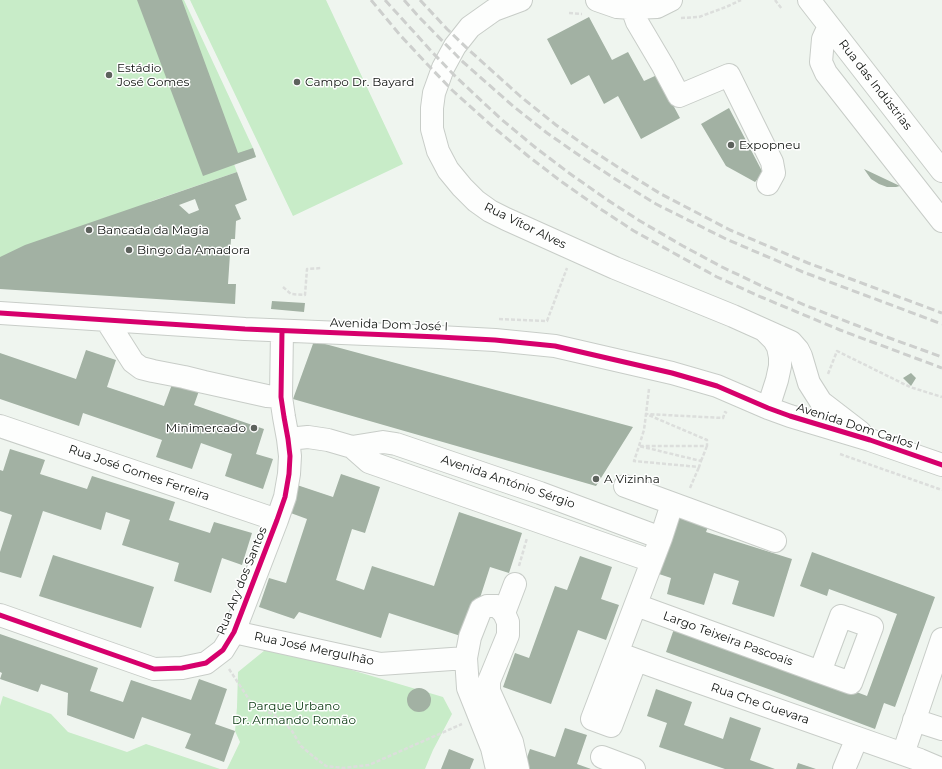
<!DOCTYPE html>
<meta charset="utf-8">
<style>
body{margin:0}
canvas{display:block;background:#eff5ef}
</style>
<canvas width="942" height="769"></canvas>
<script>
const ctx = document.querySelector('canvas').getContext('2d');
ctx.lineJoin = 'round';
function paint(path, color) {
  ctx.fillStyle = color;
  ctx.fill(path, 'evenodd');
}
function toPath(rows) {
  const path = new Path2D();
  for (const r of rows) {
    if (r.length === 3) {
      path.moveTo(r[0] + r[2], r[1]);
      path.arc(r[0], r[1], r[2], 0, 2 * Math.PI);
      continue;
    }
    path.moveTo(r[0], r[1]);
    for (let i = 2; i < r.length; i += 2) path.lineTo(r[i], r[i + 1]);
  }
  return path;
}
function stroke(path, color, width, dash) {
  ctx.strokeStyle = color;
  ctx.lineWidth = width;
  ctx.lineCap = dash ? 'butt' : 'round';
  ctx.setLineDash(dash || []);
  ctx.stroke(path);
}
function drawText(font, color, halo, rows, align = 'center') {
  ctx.font = font + ' Montserrat,sans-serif';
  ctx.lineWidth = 3;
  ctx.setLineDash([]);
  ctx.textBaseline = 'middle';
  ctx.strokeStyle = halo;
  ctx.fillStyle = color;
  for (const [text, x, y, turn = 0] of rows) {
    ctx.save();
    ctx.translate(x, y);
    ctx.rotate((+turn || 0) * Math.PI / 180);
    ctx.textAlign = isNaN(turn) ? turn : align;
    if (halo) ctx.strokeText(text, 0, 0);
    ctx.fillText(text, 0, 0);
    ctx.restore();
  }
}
const green = toPath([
 [0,0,184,0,253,148,256,157,234,164,237,172,149,202,153,215,0,267],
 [190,0,326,0,403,164,293,216],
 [270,646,443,697,452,714,433,750,425,769,227,769,240,742,235,731,237,707,238,672],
 [3,696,51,714,68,732,127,752,146,744,220,769,0,769,0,706]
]);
const building = toPath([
 [137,0,182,0,238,153,253,148,256,157,203,176],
 [589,17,612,60,628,52,644,81,657,75,680,118,641,139,618,96,604,104,589,75,571,85,547,39],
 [729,108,763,173,755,182,726,166,701,124],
 [864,169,900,186,896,187,887,187,879,184,871,179],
 [237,172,247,200,235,205,241,219,236,221,235,239,231,239,228,284,236,284,235,304,0,289,0,257,25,245],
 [195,199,199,210,189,214,179,205],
 [272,301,305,303,304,312,271,309],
 [314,341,633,427,596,486,293,399],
 [86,350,116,360,107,387,164,406,174,379,200,388,194,405,264,429,256,454,273,459,263,489,225,476,232,454,201,443,192,469,156,457,162,440,83,413,79,426,0,399,0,353,76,379],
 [911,373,916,378,911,386,903,378],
 [10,449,45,460,40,474,87,489,92,476,175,502,169,520,210,533,214,522,252,533,242,565,222,558,211,593,174,581,179,563,122,545,130,520,106,512,101,530,43,511,21,578,0,572,0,552,12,515,0,511,0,470,3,471],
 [341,474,380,487,365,533,352,529,336,580,364,590,372,566,434,586,459,512,522,533,509,573,490,567,467,638,389,613,381,638,299,612,294,619,259,607,269,578,286,583,307,519,288,512,297,485,333,497],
 [677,514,709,524,706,532,792,559,774,617,732,604,739,581,714,573,704,605,667,594,671,578,659,574],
 [812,552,935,597,895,707,884,703,875,729,771,690,666,652,675,626,780,663,867,696,897,614,829,589,827,596,800,586],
 [53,555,154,587,141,628,39,596],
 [580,556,612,567,601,599,619,605,606,640,578,630,551,704,503,687,515,653,529,658,555,586,567,590],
 [0,634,98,668,90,691,123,702,131,680,191,700,199,679,227,689,215,724,235,731,224,762,185,748,191,734,142,717,134,739,67,715,68,693,41,684,38,692,0,679,2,673,0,672],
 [419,700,12],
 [656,689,692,702,684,725,723,739,730,717,761,728,750,760,775,769,725,769,659,747,667,723,647,716],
 [565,728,587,735,577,764,591,769,523,769,530,749,555,757],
 [449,749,474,759,470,769,441,769],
 [798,763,816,769,796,769]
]);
const path = toPath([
 [775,0,782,9],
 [569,13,582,14],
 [681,18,699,17,726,7,741,0],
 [283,287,291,294,305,295,307,269,322,268],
 [499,319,547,321,567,268],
 [828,374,837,351,910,387,942,397],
 [649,389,646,414,644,430,639,446,634,461,699,467,701,461,639,446,707,446,707,440,646,414,723,418,725,412,727,413],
 [840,454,942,490],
 [701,461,707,446],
 [690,488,699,467],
 [519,566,527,538],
 [229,669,252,704,280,718,292,731,301,746,314,757,326,766,343,768,369,765,462,724]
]);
const minor = toPath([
 [521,0,494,10,470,27,455,46,443,68,434,93,432,108,432,129,438,151,448,170,462,187,476,201,490,211,506,219,615,268,733,316,791,342,798,350,801,356,809,383,821,402,860,432],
 [597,0,617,7,632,8,657,7,671,0],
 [631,0,632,8,637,22,663,66,679,96,729,75,772,162,774,173,768,184],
 [809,0,942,171],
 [829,26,823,39,821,62,826,73,942,221],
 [0,313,245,329,439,337,495,340,555,346,672,373,717,386,768,408,790,416,870,440,942,465],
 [107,321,133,362,141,368,153,371,184,377,204,382,267,396,281,397],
 [765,331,774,340,778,347,780,357,780,366,777,380,768,408],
 [0,426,277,520],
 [288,439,308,437,328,440,352,447,369,462,652,561],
 [352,447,383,442,396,444,540,493,661,538],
 [625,486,775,541],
 [636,605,820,672],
 [504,613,515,584],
 [0,615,154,669,182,668,206,663,223,650,234,632,277,520,285,497,289,474,290,456,288,439,284,417,281,397,282,331],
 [841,616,872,627,851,683,820,672,841,616],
 [234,632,380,664,466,658],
 [617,653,653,666,920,760,941,769],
 [636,660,611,726,592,719,661,538,672,504],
 [914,720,942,729],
 [903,754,942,639],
 [602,757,634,769],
 [497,769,492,748,468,688,466,658,470,637,481,609,487,606,497,606,504,613,508,622,508,635,489,681,489,691,512,742,518,769],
 [844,769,857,738]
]);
const rail = toPath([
 [371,0,400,35,427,64,452,90,492,126,528,156,562,182,599,208,634,231,717,277,761,297,840,330,942,368],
 [385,0,433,53,456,77,501,119,536,148,569,173,606,199,640,221,683,246,722,267,766,288,807,306,884,336,942,357],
 [404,0,419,17,463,62,513,106,547,133,583,158,620,182,656,204,726,239,803,272,942,324],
 [420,0,447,29,470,51,520,96,556,125,590,149,627,173,661,194,730,230,808,263,942,313]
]);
const cycleway = toPath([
 [0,313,245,329,439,337,495,340,555,346,672,373,717,386,768,408,790,416,870,440,942,465],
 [0,615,154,669,182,668,206,663,223,650,234,632,277,520,285,497,289,474,290,456,288,439,284,417,281,397,282,331]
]);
const markers = [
 [109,75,4,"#5d625d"],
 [297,82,4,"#5d625d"],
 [731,145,4,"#5d625d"],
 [89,230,4,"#5d625d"],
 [129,250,4,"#5d625d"],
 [254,428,4,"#5d625d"],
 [596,479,4,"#5d625d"]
];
const poiNames = [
 ["Estádio",117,68],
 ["José Gomes",117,82],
 ["Campo Dr. Bayard",305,82],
 ["Expopneu",739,145],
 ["Bancada da Magia",97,230],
 ["Bingo da Amadora",137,250],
 ["Minimercado",246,428,"right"],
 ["A Vizinha",604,479]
];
const streetNames = [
 ["Rua das Indústrias",875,85,52],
 ["Rua Vítor Alves",525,226,26],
 ["Avenida Dom José I",389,325,2],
 ["Avenida Dom Carlos I",858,427,18],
 ["Rua José Gomes Ferreira",139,473,19],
 ["Avenida António Sérgio",508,482,19],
 ["Rua Ary dos Santos",242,581,-68],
 ["Largo Teixeira Pascoais",728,639,20],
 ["Rua José Mergulhão",314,649,12],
 ["Rua Che Guevara",760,704,19]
];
const parkNames = [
 ["Parque Urbano",294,706],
 ["Dr. Armando Romão",294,720]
];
paint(green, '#c8ecc8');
paint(building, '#a2b1a3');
stroke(minor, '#c8cdc8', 24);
stroke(path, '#dcdedc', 2.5, [4, 2]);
stroke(minor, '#fdfefd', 22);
stroke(rail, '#cdcfcd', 3, [8, 4]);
stroke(cycleway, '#d6006c', 5);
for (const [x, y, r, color] of markers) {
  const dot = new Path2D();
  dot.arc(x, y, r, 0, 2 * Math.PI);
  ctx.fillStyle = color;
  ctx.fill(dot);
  stroke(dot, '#fff', 1.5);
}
drawText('12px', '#0f130f', '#fff', poiNames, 'left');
drawText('12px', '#0f130f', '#fff', streetNames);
drawText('12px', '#08380f', '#fff', parkNames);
</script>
